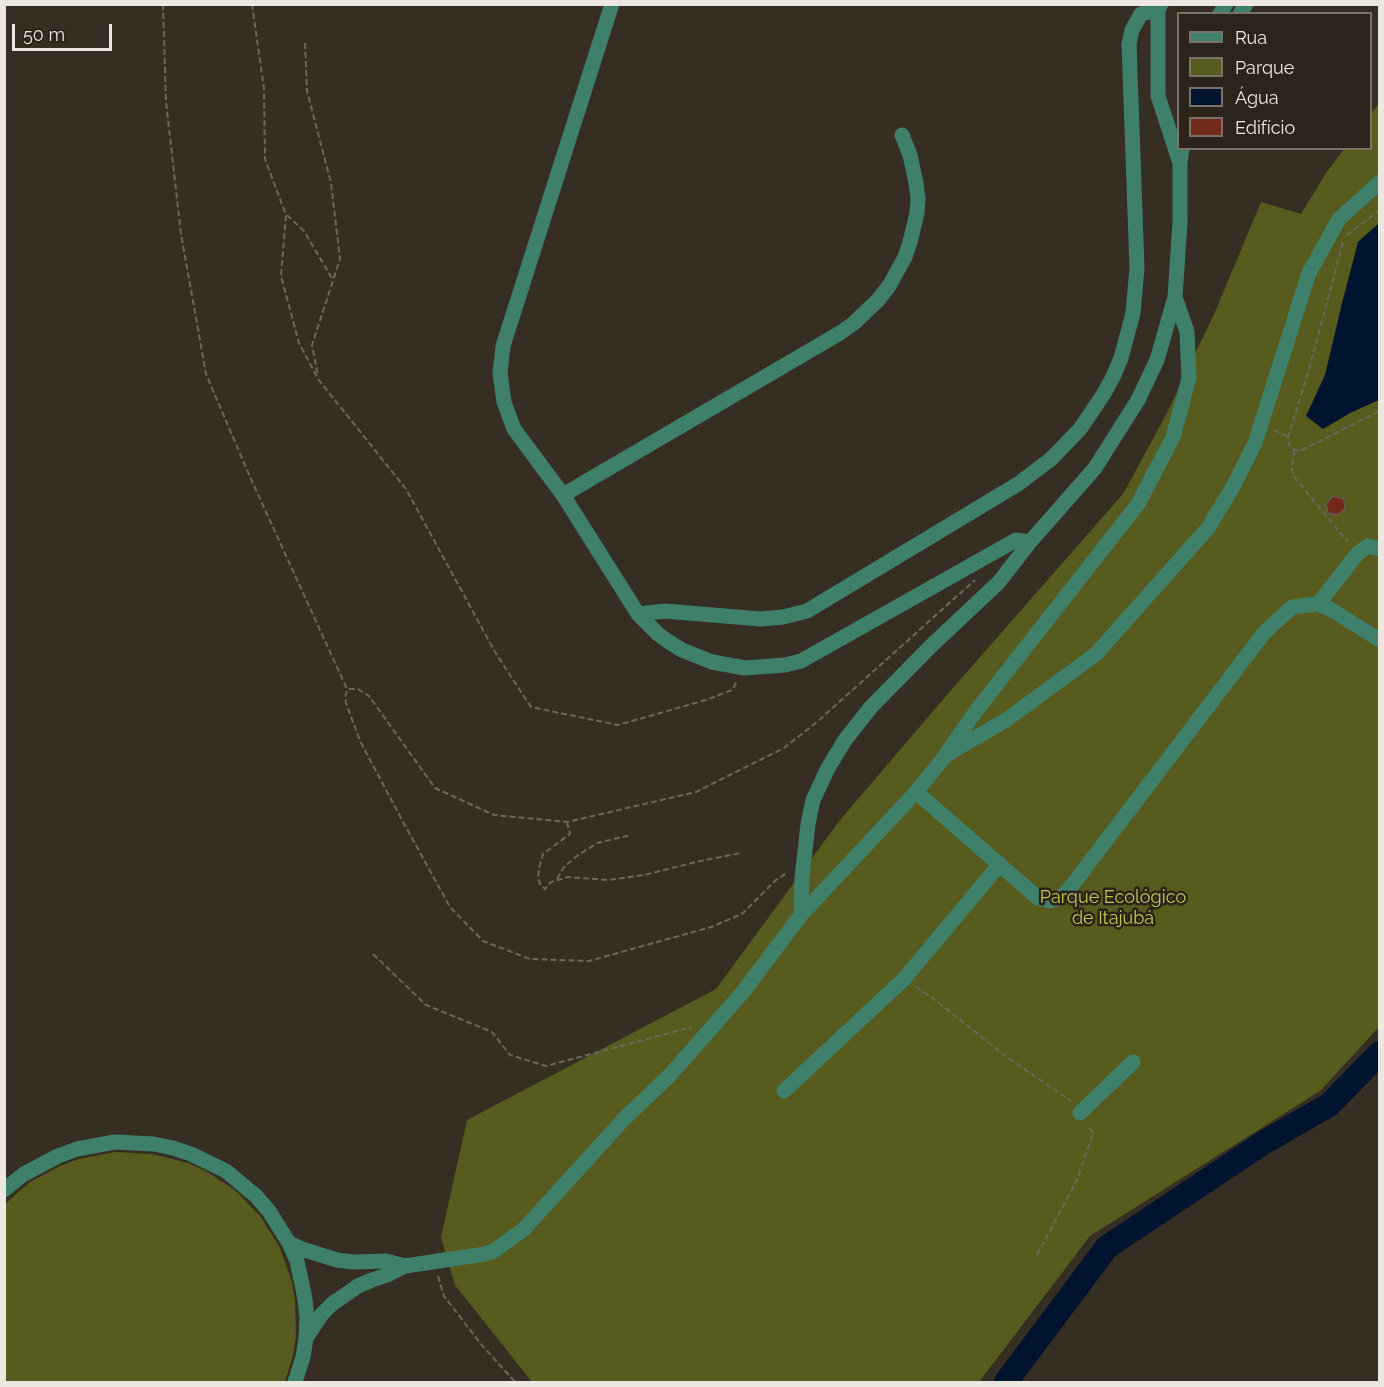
<!DOCTYPE html>
<meta charset="utf-8">
<style>
body{margin:0}
#map{position:relative;width:1384px;height:1387px;overflow:hidden;background:#362e23;font-family:Raleway,sans-serif}
canvas{display:block}
.frame{position:absolute;inset:0;border:6px solid #ede7e1;pointer-events:none}
.legend{position:absolute;left:1177px;top:12px;width:195px;height:138px;box-sizing:border-box;background:#2c241a;border:2px solid #79726a;margin:0;padding:8px 10px;list-style:none;font-size:18px;color:#ede7e1}
.legend li{display:flex;align-items:center;gap:12px;height:30px}
.legend b{width:30px;border:2px solid #79726a}
.scale{position:absolute;left:12px;top:24px;width:100px;height:27px;box-sizing:border-box;border:3px solid #ede7e1;border-top:0;padding-left:8px;font-size:18px;line-height:21px;white-space:nowrap;color:#ede7e1;-webkit-text-stroke:4px #2c241a;paint-order:stroke}
</style>
<div id="map">
<canvas width="1384" height="1387"></canvas>
<div class="frame"></div>
<ul class="legend">
<li><b style="height:8px;background:#3e806a"></b>Rua</li>
<li><b style="height:16px;background:#575b1e"></b>Parque</li>
<li><b style="height:16px;background:#001430"></b>Água</li>
<li><b style="height:16px;background:#742a18"></b>Edifício</li>
</ul>
<div class="scale">50 m</div>
</div>
<script>
const ctx = document.querySelector('canvas').getContext('2d');
ctx.lineJoin = 'round';
function paint(path, color) {
  ctx.fillStyle = color;
  ctx.fill(path, 'evenodd');
}
function toPath(rows) {
  const path = new Path2D();
  for (const r of rows) {
    path.moveTo(r[0], r[1]);
    for (let i = 2; i < r.length; i += 2) path.lineTo(r[i], r[i + 1]);
  }
  return path;
}
function stroke(path, color, width, dash) {
  ctx.strokeStyle = color;
  ctx.lineWidth = width;
  ctx.lineCap = dash ? 'butt' : 'round';
  ctx.setLineDash(dash || []);
  ctx.stroke(path);
}
function drawText(font, color, halo, rows, align = 'center') {
  ctx.font = font + ' Raleway,sans-serif';
  ctx.lineWidth = 5;
  ctx.setLineDash([]);
  ctx.textBaseline = 'middle';
  ctx.strokeStyle = halo;
  ctx.fillStyle = color;
  for (const [text, x, y, turn = 0] of rows) {
    ctx.save();
    ctx.translate(x, y);
    ctx.rotate((+turn || 0) * Math.PI / 180);
    ctx.textAlign = isNaN(turn) ? turn : align;
    if (halo) ctx.strokeText(text, 0, 0);
    ctx.fillText(text, 0, 0);
    ctx.restore();
  }
}
const green = toPath([
 [1379,103,1379,1027,1320,1091,1090,1236,979,1382,532,1382,455,1285,441,1237,467,1120,716,989,840,820,952,689,1123,494,1167,413,1215,312,1261,202,1301,214,1326,173,1344,149,1370,148,1371,114],
 [115,1152,152,1154,188,1163,204,1170,235,1190,261,1217,280,1248,292,1282,295,1300,296,1337,293,1355,285,1382,5,1382,5,1204,30,1182,62,1165,79,1159]
]);
const water = toPath([
 [1379,223,1379,400,1350,413,1323,429,1306,416,1325,375,1342,303,1358,242]
]);
const river = toPath([
 [1006,1382,1107,1247,1263,1143,1329,1105,1380,1053]
]);
const building = toPath([
 [1333,496,1344,499,1345,509,1338,515,1328,513,1326,504,1333,496]
]);
const path = toPath([
 [163,4,166,102,181,234,206,374,250,477,347,689,358,689,369,696,435,788,494,815,567,822,696,792,784,748,817,722,975,580],
 [252,4,264,89,265,159,286,215,281,276,299,343,318,379,406,489,495,652,531,707,618,725,706,700,732,690,737,681],
 [305,43,307,91,331,183,340,259,312,345,318,376],
 [287,215,304,231,333,280],
 [1347,235,1380,210],
 [1343,242,1308,373,1288,437,1289,445,1294,450,1302,450,1380,411],
 [1274,430,1288,437],
 [1294,450,1292,471,1295,478,1348,542],
 [347,691,345,697,346,703,360,741,402,820,450,907,483,941,530,959,589,961,711,927,742,914,776,880,788,872],
 [567,822,570,834,543,854,539,868,538,878,540,884,545,889,551,882,568,877,608,880,644,875,696,862,740,853],
 [557,879,564,867,577,856,597,843,631,835],
 [373,954,426,1005,492,1032,510,1055,546,1066,692,1027],
 [916,987,938,1002,1004,1055,1071,1101],
 [1037,1255,1077,1180,1093,1133,1088,1125],
 [438,1276,444,1296,480,1343,515,1382]
]);
const minor = toPath([
 [612,4,503,346,500,373,504,402,514,429,563,495,638,614,658,634,669,642,682,650,712,662,745,668,785,665,801,661,1016,540,1030,542],
 [1161,4,1158,10,1158,96,1179,160],
 [1220,14,1226,4],
 [1240,14,1246,4],
 [563,495,840,333,854,323,878,300,889,286,905,257,910,242,917,213,918,198,916,183,910,155,902,135],
 [1318,604,1358,553,1368,546,1380,549],
 [638,614,665,611,761,619,783,617,807,611,1018,484,1051,459,1080,429,1103,395,1113,377,1121,358,1133,313,1137,268,1129,44,1132,30,1141,14,1158,10],
 [948,751,976,711,1138,504,1173,437,1189,378,1187,332,1175,297],
 [916,792,1038,898,1050,901,1061,897,1070,888,1264,633,1292,607,1318,604,1330,609,1380,640],
 [801,915,916,792,946,755,1006,720,1096,654,1208,528,1234,485,1255,443,1309,273,1339,219,1380,182],
 [784,1091,904,979,1000,864],
 [1080,1113,1133,1062],
 [4,1190,24,1174,58,1156,77,1149,115,1142,154,1144,173,1148,191,1154,226,1171,256,1196,269,1211,289,1243,297,1261,305,1299,307,1318,306,1338,303,1357,295,1382],
 [289,1243,305,1250,337,1260,354,1262,386,1261,405,1266],
 [306,1338,322,1314,332,1304,358,1286,372,1280,387,1275,405,1266,485,1254,494,1251,524,1229,624,1119,670,1075,743,992,801,915,802,878,808,824,813,800,828,768,845,740,871,707,931,646,999,582,1030,542,1095,468,1138,400,1157,360,1175,297,1180,222,1180,163,1182,148]
]);
const parkNames = [
 ["Parque Ecológico",1113,898],
 ["de Itajubá",1113,919]
];
paint(green, '#575b1e');
paint(water, '#001430');
stroke(river, '#001430', 24);
paint(building, '#742a18');
stroke(building, '#685854', 1.5);
stroke(path, '#6d665c', 2, [6, 3]);
stroke(minor, '#3e806a', 15);
drawText('18px', '#c0c754', '#2c241a', parkNames);
</script>
